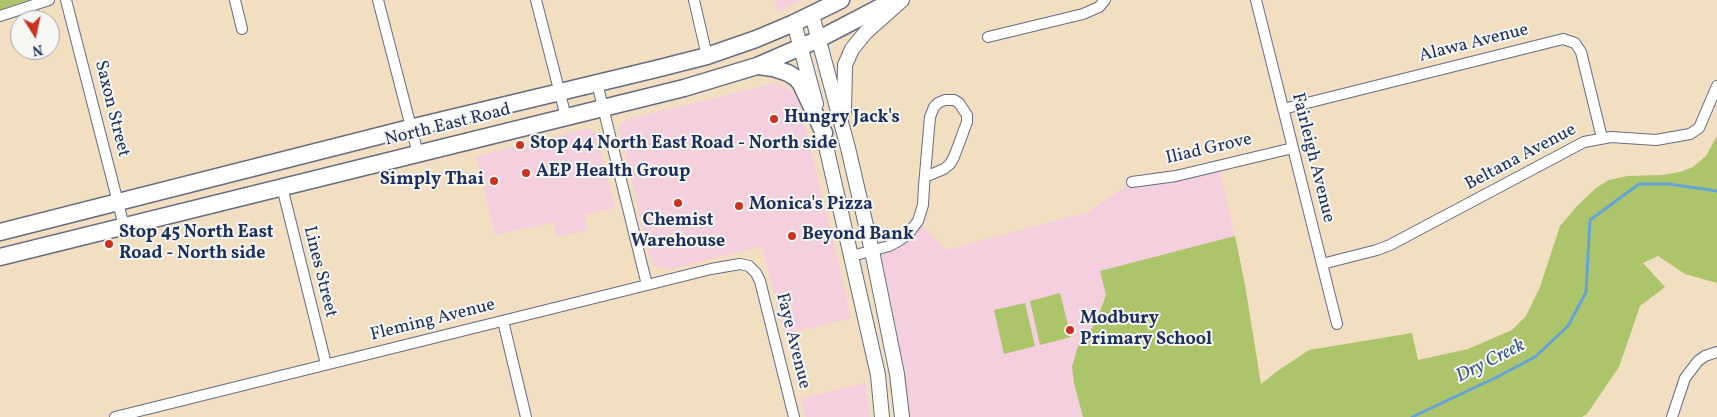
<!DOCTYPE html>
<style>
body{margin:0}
#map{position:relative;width:1717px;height:417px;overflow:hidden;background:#f2dec1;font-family:Vollkorn,serif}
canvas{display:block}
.north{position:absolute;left:10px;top:10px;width:50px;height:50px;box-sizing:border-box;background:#f6f6f2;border:1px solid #9ea6b7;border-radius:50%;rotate:170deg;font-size:14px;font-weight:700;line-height:20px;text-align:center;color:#1b2f5e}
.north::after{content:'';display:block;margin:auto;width:18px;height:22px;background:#c8321e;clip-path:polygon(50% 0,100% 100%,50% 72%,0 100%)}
</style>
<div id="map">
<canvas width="1717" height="417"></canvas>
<div class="north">N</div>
</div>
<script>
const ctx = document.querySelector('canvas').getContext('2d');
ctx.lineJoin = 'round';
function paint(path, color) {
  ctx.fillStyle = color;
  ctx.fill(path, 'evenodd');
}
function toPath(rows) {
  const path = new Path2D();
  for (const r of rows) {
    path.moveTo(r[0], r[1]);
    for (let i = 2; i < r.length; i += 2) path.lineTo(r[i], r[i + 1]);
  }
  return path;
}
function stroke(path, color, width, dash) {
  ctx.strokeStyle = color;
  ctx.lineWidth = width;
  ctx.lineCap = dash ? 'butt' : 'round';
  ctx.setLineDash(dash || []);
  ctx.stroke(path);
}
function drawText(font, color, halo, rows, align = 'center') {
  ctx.font = font + ' Vollkorn,serif';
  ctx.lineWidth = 4;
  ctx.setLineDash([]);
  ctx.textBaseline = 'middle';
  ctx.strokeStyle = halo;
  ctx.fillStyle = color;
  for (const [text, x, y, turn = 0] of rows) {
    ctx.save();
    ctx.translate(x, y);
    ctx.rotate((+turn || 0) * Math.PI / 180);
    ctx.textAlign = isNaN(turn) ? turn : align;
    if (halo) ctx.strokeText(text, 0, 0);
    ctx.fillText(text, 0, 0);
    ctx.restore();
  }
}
const built = toPath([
 [775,0,801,0,778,12],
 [776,83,785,87,795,94,799,103,833,238,851,318,784,334,762,246,672,269,662,269,654,265,650,258,619,128,622,123,628,119],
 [588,128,596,133,615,208,584,215,588,230,557,237,554,222,495,235,476,156],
 [1219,165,1245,285,1230,417,901,417,872,251,889,246,918,221,946,250,1088,212,1132,182],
 [866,383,870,417,805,417,801,398]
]);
const green = toPath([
 [0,0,29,0,0,10],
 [1717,136,1717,283,1685,274,1658,256,1643,263,1665,287,1640,306,1619,367,1587,414,1582,417,1083,417,1074,383,1072,367,1078,346,1096,323,1106,295,1100,271,1235,236,1245,285,1261,384,1276,372,1309,350,1412,333,1418,360,1468,349,1512,330,1526,316,1540,287,1560,226,1577,206,1596,188,1609,180,1627,176,1662,175,1680,172,1693,167,1706,156],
 [1060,293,1071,337,1040,345,1030,301],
 [1025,303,1035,346,1004,354,994,310]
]);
const stream = toPath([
 [1412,417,1495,378,1535,357,1568,326,1586,292,1590,220,1639,184,1669,184,1717,191]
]);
const minor = toPath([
 [66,0,124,226],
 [235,0,242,29],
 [378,0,418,154],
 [536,0,566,117],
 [694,0,707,56],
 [1256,0,1337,324],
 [0,16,49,0],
 [988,37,1083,14,1099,7,1105,0],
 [597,83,647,285],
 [1283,109,1563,39,1575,43,1581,52,1602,138],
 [1132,182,1176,176,1293,148],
 [282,187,326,364],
 [852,256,889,246,900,240,908,234,918,221,923,205,924,186,930,117,934,107,938,103,945,100,954,100,959,103,967,115,967,122,954,157,950,164,944,169,925,177],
 [1322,264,1377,250,1390,245,1584,142,1611,137,1656,140,1690,134,1699,128,1717,86],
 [503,321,526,417],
 [115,417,647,285,711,269,740,264,749,266,756,273,760,281,794,417],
 [1672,417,1685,378,1698,361,1705,356,1717,352]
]);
const secondary = toPath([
 [812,15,848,148,872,251,897,374,902,417],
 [794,23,816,104],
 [844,111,845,65,852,49,866,32,902,0],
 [821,124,878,375,882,417]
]);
const primary = toPath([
 [758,66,773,68,788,73,796,78,801,84,824,133],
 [0,232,410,128,656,69,707,56,756,39,794,23],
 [0,257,684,88,757,66,819,39]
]);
const trunk = toPath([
 [794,23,841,0],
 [819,39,894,0]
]);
const markers = [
 [774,119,5,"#c8321e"],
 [520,145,5,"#c8321e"],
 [526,173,5,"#c8321e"],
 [494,181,5,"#c8321e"],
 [678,203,5,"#c8321e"],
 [739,206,5,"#c8321e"],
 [792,236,5,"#c8321e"],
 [109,244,5,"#c8321e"],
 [1070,330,5,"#c8321e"]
];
const streetNames = [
 ["Alawa Avenue",1474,44,-14],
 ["Saxon Street",111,109,76],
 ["North East Road",448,126,-14],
 ["Iliad Grove",1209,150,-13],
 ["Fairleigh Avenue",1312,158,76],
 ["Beltana Avenue",1521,158,-28],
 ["Lines Street",319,272,76],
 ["Fleming Avenue",433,321,-14],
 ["Faye Avenue",792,341,76]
];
const poiNames = [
 ["Hungry Jack's",784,119],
 ["Stop 44 North East Road - North side",530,145],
 ["AEP Health Group",536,173],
 ["Simply Thai",484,181,"right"],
 ["Monica's Pizza",749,206],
 ["Chemist",678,222,"center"],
 ["Warehouse",678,243,"center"],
 ["Stop 45 North East",119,234],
 ["Road - North side",119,255],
 ["Beyond Bank",802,236],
 ["Modbury",1080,320],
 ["Primary School",1080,341]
];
const waterNames = [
 ["Dry Creek",1491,362,-27]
];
paint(built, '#f4cfdd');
paint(green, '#acc56b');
stroke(stream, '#66a2d6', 3);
stroke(minor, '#666c81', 12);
stroke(secondary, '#666c81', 16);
stroke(primary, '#666c81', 19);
stroke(trunk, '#666c81', 19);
stroke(minor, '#fff', 10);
stroke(secondary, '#fff', 14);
stroke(primary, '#fff', 16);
stroke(trunk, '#fff', 16);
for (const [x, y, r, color] of markers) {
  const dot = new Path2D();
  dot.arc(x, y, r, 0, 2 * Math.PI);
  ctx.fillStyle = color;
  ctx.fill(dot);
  stroke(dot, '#f6f6f2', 2);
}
drawText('18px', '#1b2f5e', '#f6f6f2', streetNames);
drawText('bold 18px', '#1b2f5e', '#f6f6f2', poiNames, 'left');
drawText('italic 19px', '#355788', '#f6f6f2', waterNames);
</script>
